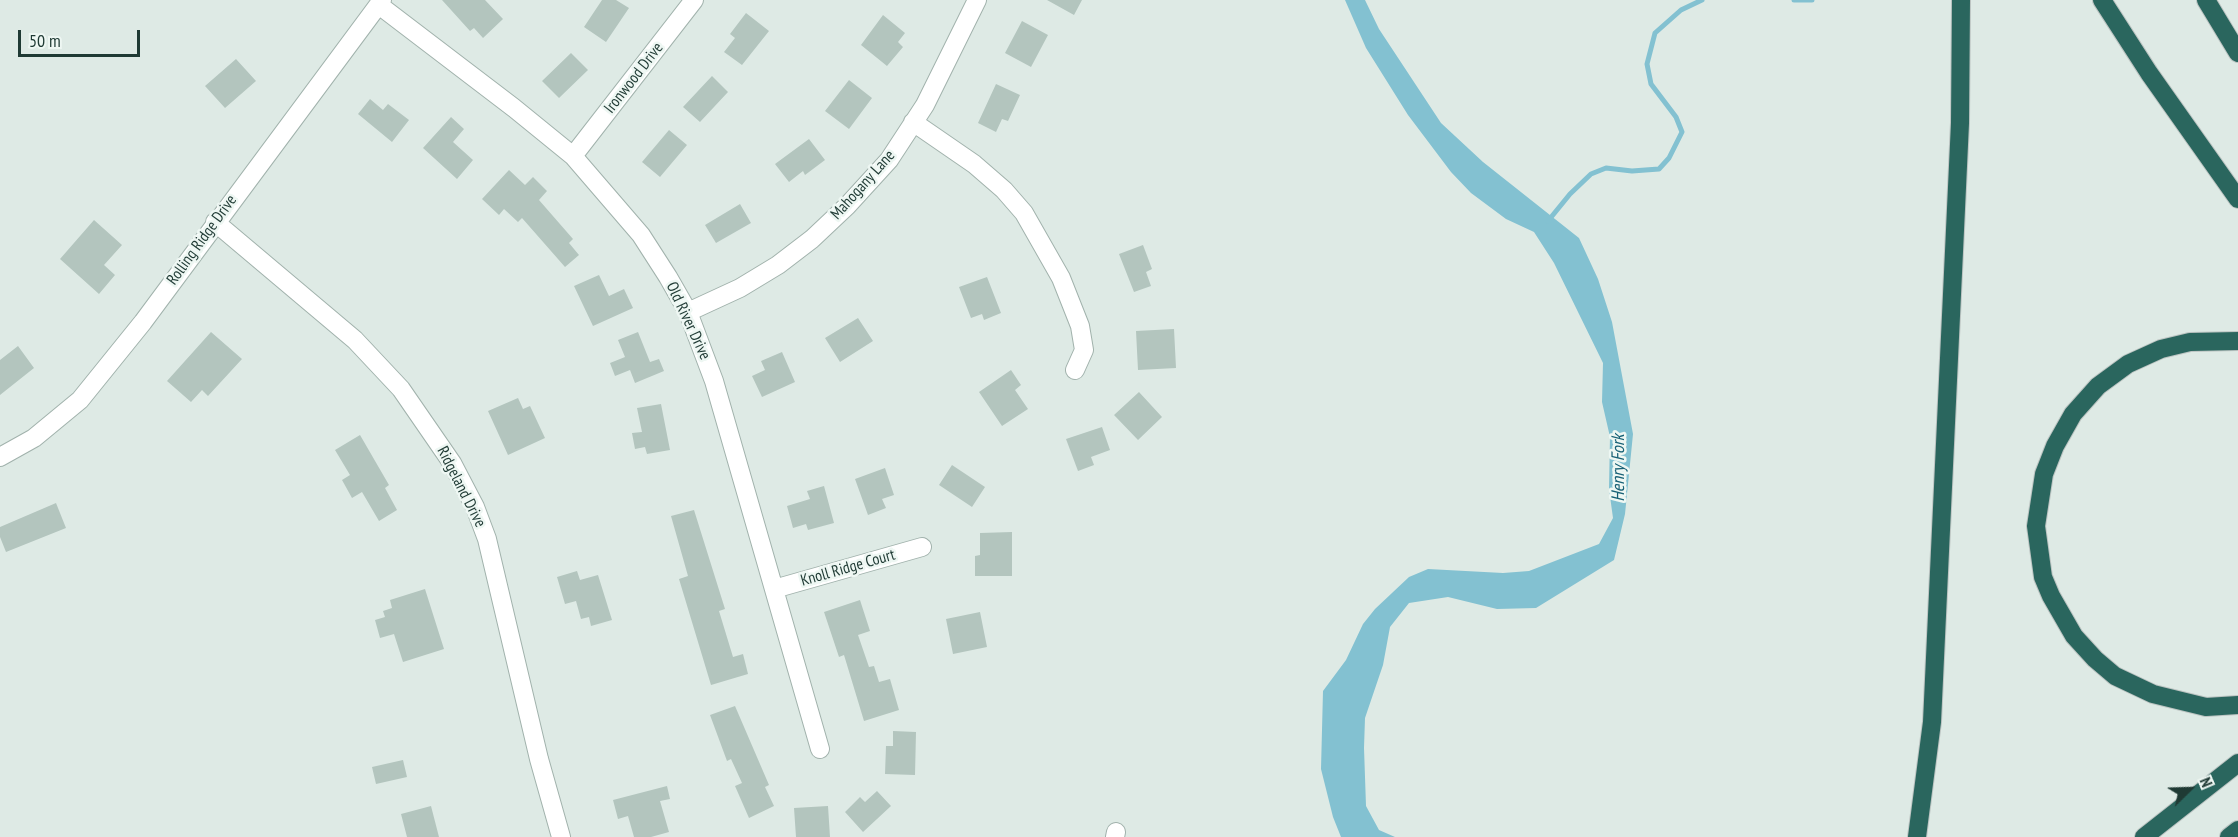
<!DOCTYPE html>
<style>
body{margin:0}
#map{position:relative;width:2238px;height:837px;overflow:hidden;background:#deeae5;font-family:"PT Sans Narrow",sans-serif}
canvas{display:block}
.north{position:absolute;left:2160px;top:759px;width:60px;height:60px;-webkit-text-stroke:4px #eef7f3;paint-order:stroke;rotate:67deg;font-size:16px;font-weight:700;line-height:24px;text-align:center;color:#1f3a34}
.north::after{content:'';display:block;margin:auto;width:21px;height:27px;background:#1f3a34;clip-path:polygon(50% 0,100% 100%,50% 72%,0 100%)}
.scale{position:absolute;left:18px;top:30px;width:122px;height:27px;box-sizing:border-box;border:3px solid #1f3a34;border-top:0;padding-left:8px;font-size:18px;line-height:21px;white-space:nowrap;color:#1f3a34;-webkit-text-stroke:4px #eef7f3;paint-order:stroke}
</style>
<div id="map">
<canvas width="2238" height="837"></canvas>
<div class="north">N</div>
<div class="scale">50 m</div>
</div>
<script>
const ctx = document.querySelector('canvas').getContext('2d');
ctx.lineJoin = 'round';
function paint(path, color) {
  ctx.fillStyle = color;
  ctx.fill(path, 'evenodd');
}
function toPath(rows) {
  const path = new Path2D();
  for (const r of rows) {
    path.moveTo(r[0], r[1]);
    for (let i = 2; i < r.length; i += 2) path.lineTo(r[i], r[i + 1]);
  }
  return path;
}
function stroke(path, color, width, dash) {
  ctx.strokeStyle = color;
  ctx.lineWidth = width;
  ctx.lineCap = dash ? 'butt' : 'round';
  ctx.setLineDash(dash || []);
  ctx.stroke(path);
}
function drawText(font, color, halo, rows, align = 'center') {
  ctx.font = font + ' "PT Sans Narrow",sans-serif';
  ctx.lineWidth = 5;
  ctx.setLineDash([]);
  ctx.textBaseline = 'middle';
  ctx.strokeStyle = halo;
  ctx.fillStyle = color;
  for (const [text, x, y, turn = 0] of rows) {
    ctx.save();
    ctx.translate(x, y);
    ctx.rotate((+turn || 0) * Math.PI / 180);
    ctx.textAlign = isNaN(turn) ? turn : align;
    if (halo) ctx.strokeText(text, 0, 0);
    ctx.fillText(text, 0, 0);
    ctx.restore();
  }
}
const water = toPath([
 [1345,0,1365,0,1379,29,1441,123,1483,162,1579,238,1598,279,1612,322,1633,434,1625,514,1614,560,1536,608,1497,609,1448,597,1409,603,1390,627,1383,665,1365,718,1364,748,1366,806,1379,830,1395,837,1341,837,1333,817,1321,769,1323,691,1346,660,1363,624,1375,609,1409,577,1428,569,1503,573,1529,571,1599,544,1613,518,1609,489,1610,437,1602,402,1603,363,1554,263,1534,232,1506,219,1471,193,1451,172,1408,115,1366,48]
]);
const stream = toPath([
 [1794,0,1812,0],
 [1548,221,1570,194,1591,174,1606,168,1632,171,1659,169,1669,158,1682,132,1676,117,1651,84,1647,64,1655,33,1681,10,1702,0]
]);
const building = toPath([
 [442,0,485,0,503,19,483,38,474,28,470,31],
 [602,0,616,0,629,8,606,42,584,27],
 [1047,0,1082,0,1074,15],
 [746,13,769,31,742,65,724,52,735,38,730,34],
 [883,15,905,33,898,42,903,47,887,66,861,45],
 [1022,21,1048,35,1031,67,1005,53],
 [571,53,588,70,559,98,542,81],
 [236,59,256,81,225,108,205,86],
 [712,76,728,92,700,122,683,107],
 [849,80,872,98,849,129,825,111],
 [996,84,1020,95,1008,121,1002,119,996,132,978,123],
 [370,99,383,110,388,104,409,120,392,142,358,114],
 [451,117,464,129,453,142,473,160,457,179,423,148],
 [669,130,687,145,660,177,642,162],
 [809,139,825,160,805,175,803,171,789,182,775,164],
 [509,170,525,185,533,177,547,191,539,200,573,239,569,243,579,255,565,267,522,218,518,222,504,209,499,215,482,199],
 [740,204,751,223,716,243,705,225],
 [94,220,122,245,104,265,115,275,99,294,60,259],
 [1143,245,1152,269,1146,272,1151,286,1134,292,1119,254],
 [599,275,609,296,624,289,633,308,593,326,574,286],
 [987,277,1001,313,984,320,982,314,971,318,959,287],
 [858,318,873,341,840,362,825,338],
 [1174,329,1176,368,1138,370,1136,331],
 [211,332,242,359,208,396,202,390,191,402,167,381],
 [638,332,650,362,659,359,664,371,635,383,630,370,615,376,610,363,625,357,618,340],
 [18,346,34,368,0,395,0,360],
 [782,352,795,382,762,397,752,376,765,370,761,361],
 [1011,370,1021,385,1015,390,1028,409,1002,426,979,392],
 [1139,392,1162,417,1138,440,1114,415],
 [518,398,523,409,530,406,545,438,508,455,488,411],
 [661,404,670,450,647,454,645,447,635,449,632,433,642,432,637,408],
 [1102,427,1110,450,1091,457,1094,465,1078,471,1066,439],
 [360,435,389,485,385,488,397,510,379,521,362,492,352,498,342,480,350,475,335,450],
 [952,465,985,487,972,507,939,485],
 [885,468,894,495,882,499,886,508,868,515,855,479],
 [824,486,834,523,808,530,806,524,793,528,787,506,810,499,807,491],
 [56,503,66,528,6,552,0,537,0,527],
 [694,510,725,609,719,611,733,657,743,654,748,674,711,685,679,579,688,576,671,516],
 [1012,532,1012,576,975,576,975,556,980,555,980,533],
 [577,571,580,580,598,575,612,620,591,626,589,617,581,619,576,601,565,604,557,577],
 [425,589,444,649,403,662,394,634,380,638,375,620,385,617,383,611,392,608,390,600],
 [860,600,870,631,858,635,869,667,874,666,879,682,890,679,899,710,864,721,844,655,839,657,824,612],
 [980,612,987,647,953,654,946,619],
 [735,706,769,785,765,787,774,806,749,818,735,786,742,783,731,759,727,761,710,715],
 [893,731,916,732,915,775,885,774,886,746,893,746],
 [403,760,407,777,376,784,372,767],
 [667,786,670,799,660,801,669,832,651,837,634,837,628,816,618,819,613,800],
 [877,791,891,806,863,832,845,812,860,797,865,802],
 [431,806,439,837,407,837,401,814],
 [828,806,830,837,796,837,794,808]
]);
const street = toPath([
 [379,5,514,108,573,156,641,235,668,277,688,312,714,381,820,749],
 [913,122,974,164,1004,190,1024,213,1061,278,1080,326,1084,350,1075,370],
 [573,156,694,0],
 [215,222,355,340,401,389,452,463,475,507,487,539,539,759,561,837],
 [688,312,740,288,778,265,812,239,847,206,889,160,925,105,977,0],
 [0,457,34,438,80,400,143,322,382,0],
 [774,589,922,547],
 [1115,837,1116,832]
]);
const highway = toPath([
 [2102,0,2149,73,2238,199],
 [2206,0,2238,53],
 [2238,341,2190,342,2161,349,2128,364,2098,386,2073,414,2055,446,2044,474,2036,526,2043,577,2051,596,2074,636,2095,659,2115,676,2153,694,2206,707,2238,705],
 [1917,837,1932,722,1960,123,1961,0],
 [2144,837,2238,763],
 [2229,837,2238,830]
]);
const streetNames = [
 ["Ironwood Drive",634,78,-52],
 ["Mahogany Lane",863,185,-48],
 ["Rolling Ridge Drive",202,240,-54],
 ["Old River Drive",688,321,65],
 ["Ridgeland Drive",461,487,63],
 ["Knoll Ridge Court",848,568,-16]
];
const waterNames = [
 ["Henry Fork",1619,468,-90]
];
paint(water, '#83c1d1');
stroke(stream, '#83c1d1', 5);
paint(building, '#b3c5be');
stroke(street, '#a1b2ac', 20);
stroke(highway, '#bcc4c2', 20);
stroke(street, '#fff', 18);
stroke(highway, '#2a665e', 18);
drawText('16px', '#1f3a34', '#eef7f3', streetNames);
drawText('italic 18px', '#186176', '#eef7f3', waterNames);
</script>
